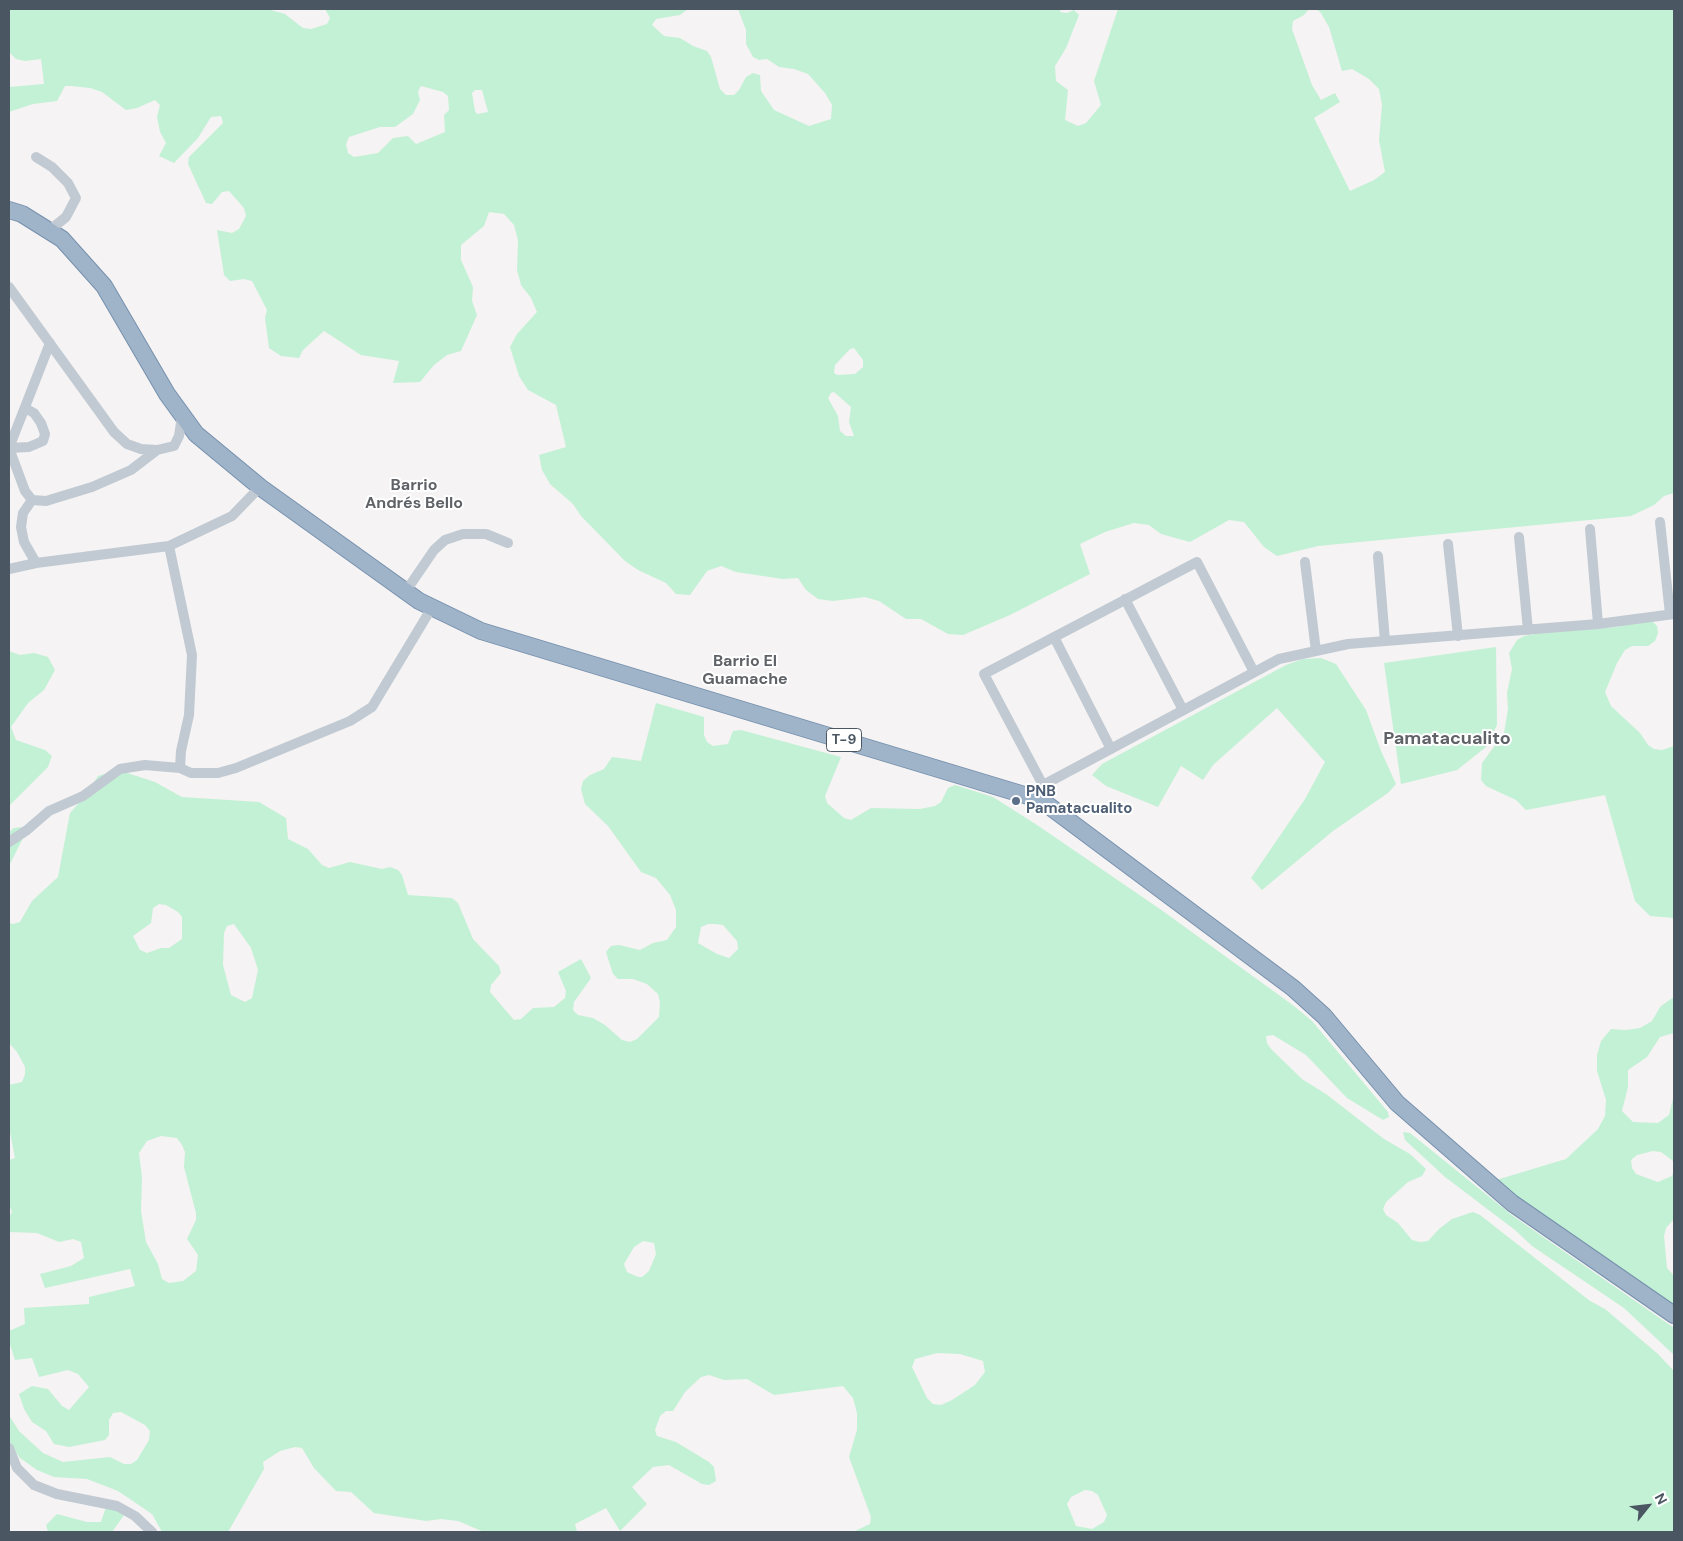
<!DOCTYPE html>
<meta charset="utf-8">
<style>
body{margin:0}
#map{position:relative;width:1683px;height:1541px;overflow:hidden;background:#f5f3f3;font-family:"DM Sans",sans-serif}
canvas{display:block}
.frame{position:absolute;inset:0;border:10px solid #4a5661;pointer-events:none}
.north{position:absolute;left:1623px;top:1481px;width:50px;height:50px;-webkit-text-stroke:4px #fff;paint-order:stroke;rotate:61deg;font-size:14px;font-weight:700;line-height:20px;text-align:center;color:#4a5661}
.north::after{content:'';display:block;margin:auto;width:18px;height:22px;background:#4a5661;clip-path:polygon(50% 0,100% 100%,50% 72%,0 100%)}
</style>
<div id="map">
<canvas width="1683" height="1541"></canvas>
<div class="frame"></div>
<div class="north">N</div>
</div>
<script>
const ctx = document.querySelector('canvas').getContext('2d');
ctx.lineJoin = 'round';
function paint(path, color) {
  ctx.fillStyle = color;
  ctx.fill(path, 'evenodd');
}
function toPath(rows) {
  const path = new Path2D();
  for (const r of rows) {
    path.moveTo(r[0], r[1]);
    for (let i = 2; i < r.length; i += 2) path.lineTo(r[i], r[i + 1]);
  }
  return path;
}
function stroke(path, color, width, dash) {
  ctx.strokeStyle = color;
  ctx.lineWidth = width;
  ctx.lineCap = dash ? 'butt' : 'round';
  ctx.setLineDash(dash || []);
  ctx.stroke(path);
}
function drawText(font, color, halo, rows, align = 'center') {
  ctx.font = font + ' "DM Sans",sans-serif';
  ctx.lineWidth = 4;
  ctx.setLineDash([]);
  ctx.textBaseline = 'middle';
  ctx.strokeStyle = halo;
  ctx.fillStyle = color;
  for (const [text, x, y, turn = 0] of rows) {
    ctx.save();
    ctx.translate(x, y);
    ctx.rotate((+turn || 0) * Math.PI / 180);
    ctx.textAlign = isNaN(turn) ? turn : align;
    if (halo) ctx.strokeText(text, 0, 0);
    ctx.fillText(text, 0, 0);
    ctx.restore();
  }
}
const green = toPath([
 [9,9,267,9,285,14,303,28,311,29,327,24,330,18,325,9,688,9,680,15,656,19,652,25,664,36,680,38,693,46,707,51,711,57,720,89,726,95,734,95,739,90,746,77,753,73,760,75,761,91,774,110,809,126,831,119,832,105,825,93,808,74,794,69,779,67,767,59,759,60,753,57,746,44,746,30,738,9,1061,9,1060,12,1067,13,1074,10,1079,15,1066,48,1055,66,1056,81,1068,90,1065,120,1078,126,1086,123,1101,105,1094,81,1118,9,1309,9,1304,15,1293,21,1292,29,1312,85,1321,100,1335,93,1340,102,1314,118,1350,191,1374,180,1385,172,1379,140,1382,105,1379,89,1369,79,1352,69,1342,71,1329,27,1321,13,1316,9,1674,9,1674,493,1664,496,1654,505,1631,516,1318,546,1277,556,1264,547,1244,522,1229,520,1190,542,1161,534,1149,525,1134,523,1105,532,1080,544,1090,574,1010,615,963,635,948,634,921,619,906,619,879,601,865,597,833,601,818,599,806,590,798,578,783,579,736,572,721,566,707,571,690,595,676,594,666,583,638,570,625,561,581,516,573,504,550,484,542,470,539,455,566,447,556,405,528,390,519,376,510,347,517,334,537,312,531,298,521,285,517,270,518,240,514,225,504,214,489,212,484,226,461,245,461,260,473,287,472,301,477,315,461,351,447,355,434,365,420,382,393,383,399,361,361,355,324,331,303,350,299,358,281,356,269,348,265,318,267,310,252,281,244,279,230,281,224,275,217,230,232,233,239,229,246,216,244,208,229,191,222,192,212,204,206,203,188,164,189,157,223,123,221,116,211,117,198,138,174,163,159,156,166,143,160,132,157,117,160,105,155,100,137,108,126,110,102,92,90,88,71,86,65,86,57,101,33,104,9,112,9,87,44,84,41,59,25,61,16,59,9,52],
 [421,86,443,92,448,96,449,110,444,115,445,132,416,144,408,136,393,138,378,153,354,157,348,153,346,144,349,137,380,127,395,127,413,114,420,100,418,92],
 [475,90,482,90,488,112,477,114,475,111,472,93],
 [854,348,863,360,863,367,855,374,837,375,834,373,835,365,850,349],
 [834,392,851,407,849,422,854,436,846,436,840,431,838,416,828,398,831,393],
 [1652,621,1657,626,1658,633,1655,641,1648,646,1632,646,1625,650,1617,663,1605,692,1611,706,1640,733,1648,745,1654,749,1662,750,1674,746,1674,918,1650,916,1635,901,1605,795,1526,810,1516,800,1486,786,1481,780,1482,763,1504,733,1508,709,1507,693,1512,669,1509,653,1517,640,1524,636,1540,633,1617,627,1632,622],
 [1496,647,1497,725,1486,747,1457,770,1401,784,1384,663],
 [9,651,20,655,34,653,48,657,55,670,44,690,28,703,11,727,16,740,45,750,52,756,48,767,9,806],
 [1321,658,1336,664,1366,710,1381,751,1396,784,1388,793,1333,831,1262,890,1251,878,1305,799,1325,762,1277,708,1213,765,1203,780,1181,766,1158,807,1106,786,1092,775,1102,764,1286,665,1303,659],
 [656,703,704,717,704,735,707,742,713,746,728,744,733,731,741,730,841,757,825,796,827,803,844,818,851,820,871,808,920,809,935,806,941,802,948,788,955,785,993,797,1037,825,1160,909,1294,1006,1312,1021,1388,1112,1389,1117,1383,1120,1347,1098,1306,1055,1273,1035,1266,1036,1267,1043,1271,1049,1302,1079,1326,1094,1384,1139,1410,1154,1426,1169,1422,1176,1408,1182,1386,1202,1383,1209,1386,1215,1398,1223,1412,1240,1420,1242,1428,1241,1439,1229,1452,1219,1473,1212,1480,1215,1590,1301,1605,1309,1658,1354,1674,1371,1674,1532,853,1532,870,1524,871,1517,849,1457,857,1430,857,1413,853,1398,843,1386,774,1395,747,1379,724,1380,709,1375,701,1377,685,1392,673,1411,666,1411,660,1416,655,1430,657,1436,676,1442,709,1462,714,1467,716,1481,709,1485,702,1484,669,1465,653,1467,632,1487,647,1504,620,1531,606,1508,575,1524,577,1532,484,1532,458,1521,441,1519,426,1521,374,1513,351,1492,336,1491,314,1468,302,1448,295,1447,280,1451,263,1462,264,1469,228,1532,162,1532,152,1514,118,1491,87,1479,54,1477,37,1470,20,1458,9,1442,9,1415,19,1431,43,1453,63,1462,110,1457,124,1464,131,1464,137,1460,149,1440,150,1431,145,1425,121,1412,113,1413,109,1420,109,1435,105,1440,69,1447,54,1444,46,1431,32,1422,24,1409,19,1394,32,1386,48,1389,62,1406,69,1410,89,1387,78,1374,68,1370,39,1377,32,1358,15,1360,9,1341,9,1331,25,1324,24,1308,89,1304,89,1297,135,1286,130,1269,45,1288,40,1274,71,1266,84,1258,81,1242,73,1239,59,1242,37,1233,9,1232,9,1217,12,1212,9,1204,9,1160,15,1158,9,1127,9,1085,22,1082,25,1074,25,1067,17,1052,9,1043,9,923,13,924,20,922,32,901,58,877,70,813,85,796,98,776,118,770,155,782,182,797,259,802,286,818,288,839,308,849,322,865,329,868,350,862,382,869,390,867,398,870,402,875,408,895,452,898,458,903,473,939,499,966,501,973,491,985,490,992,514,1020,521,1019,533,1008,554,1007,565,998,566,991,558,972,581,959,591,978,574,1002,573,1010,578,1015,593,1018,605,1025,622,1040,630,1042,637,1039,659,1017,660,1002,658,994,647,984,633,979,618,979,613,974,606,952,611,946,619,945,640,950,653,943,667,940,676,927,676,910,670,895,656,878,641,872,608,826,585,804,581,789,583,781,590,775,604,769,612,757,641,761],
 [159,904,166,905,178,912,182,917,182,939,169,948,161,948,147,953,140,950,133,936,151,923,153,908],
 [234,924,251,948,258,970,252,998,245,1002,231,995,223,965,224,933,227,926],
 [715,924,723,925,737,941,738,949,729,958,717,954,698,943,701,927,708,924],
 [161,1136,177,1138,182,1145,185,1152,184,1167,196,1213,196,1220,187,1239,198,1255,196,1271,183,1281,169,1283,162,1279,158,1264,146,1242,141,1211,142,1177,139,1153,147,1141],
 [643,1241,654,1243,656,1254,649,1271,642,1277,638,1277,627,1272,624,1264,634,1247],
 [937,1353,960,1354,983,1361,985,1372,975,1385,952,1400,941,1405,933,1404,927,1398,912,1367,915,1359],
 [1085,1490,1092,1491,1098,1495,1107,1515,1104,1522,1092,1529,1076,1526,1067,1504,1071,1497],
 [21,827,25,834,9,866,9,832,14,828],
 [1672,998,1674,998,1674,1033,1660,1037,1647,1057,1628,1070,1628,1087,1622,1111,1633,1122,1658,1123,1669,1115,1674,1095,1674,1168,1673,1161,1661,1152,1653,1151,1637,1155,1631,1160,1632,1168,1636,1174,1658,1182,1672,1176,1674,1170,1674,1219,1666,1228,1664,1236,1667,1268,1674,1276,1674,1308,1540,1216,1496,1180,1566,1159,1598,1129,1605,1116,1606,1100,1597,1071,1597,1055,1601,1041,1611,1029,1626,1030,1640,1028,1652,1021,1660,1007],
 [1403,1132,1410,1133,1513,1216,1674,1328,1674,1355,1624,1308,1532,1246,1515,1230,1445,1177,1405,1140],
 [108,1501,127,1511,112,1532,48,1532,46,1525,57,1514,87,1522,101,1522]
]);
const minor = toPath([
 [36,157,52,167,68,183,76,198,66,217,50,230],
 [9,287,114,432,127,444,141,449,157,450,174,446,179,436,182,416],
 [9,448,25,491,32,500,46,501,92,487,131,470,157,450],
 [9,448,50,343],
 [9,448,29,447,43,441,45,434,41,423,34,413,25,408],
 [32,500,23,513,21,527,24,542,36,563,169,546,232,516,260,487],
 [1660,522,1670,614],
 [1590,529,1598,624],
 [1519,537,1528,630],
 [1448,544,1458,636],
 [169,546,192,655,189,715,181,751,180,768,191,773,218,773,236,768,350,721,372,707,431,609],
 [1378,556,1385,641],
 [1305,562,1316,651],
 [9,569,36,563],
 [406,591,434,550,445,540,463,534,486,534,508,543],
 [1125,599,1183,710],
 [1054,637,1111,749],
 [1045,789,984,674,1197,562,1254,672],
 [1041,800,1047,783,1279,659,1348,644,1598,624,1674,614],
 [9,842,27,830,49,811,83,796,120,769,145,765,180,768],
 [9,1448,17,1468,34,1485,57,1494,117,1506,135,1516,152,1532]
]);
const trunk = toPath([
 [9,210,22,214,62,239,104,286,167,394,196,434,260,487,419,601,481,631,1041,800,1293,988,1324,1016,1397,1103,1512,1203,1674,1315]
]);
const markers = [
 [1016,801,5,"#5c6f8a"]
];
const shields = [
 [844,740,35]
];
const shieldNames = [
 ["T-9",844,740]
];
const serviceNames = [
 ["PNB",1026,792],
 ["Pamatacualito",1026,809]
];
const neighbourhoodNames = [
 ["Barrio",414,486],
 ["Andrés Bello",414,504],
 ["Barrio El",745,662],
 ["Guamache",745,680]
];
const quarterNames = [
 ["Pamatacualito",1447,739]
];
paint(green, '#c3f1d5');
stroke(trunk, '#7690ad', 18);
stroke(minor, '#c1cad2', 10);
stroke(trunk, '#9fb4c9', 16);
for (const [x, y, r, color] of markers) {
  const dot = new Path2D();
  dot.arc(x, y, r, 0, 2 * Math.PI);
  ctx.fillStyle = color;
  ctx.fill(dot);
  stroke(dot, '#fff', 2);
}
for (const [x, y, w] of shields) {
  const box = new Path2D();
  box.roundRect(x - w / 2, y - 11.5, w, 23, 4);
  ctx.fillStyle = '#fff';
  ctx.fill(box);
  stroke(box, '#4a5661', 1);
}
drawText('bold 14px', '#4a5661', null, shieldNames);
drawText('bold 15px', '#4e5e75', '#fff', serviceNames, 'left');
drawText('bold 16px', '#5f6368', '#fff', neighbourhoodNames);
drawText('bold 18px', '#5f6368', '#fff', quarterNames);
</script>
